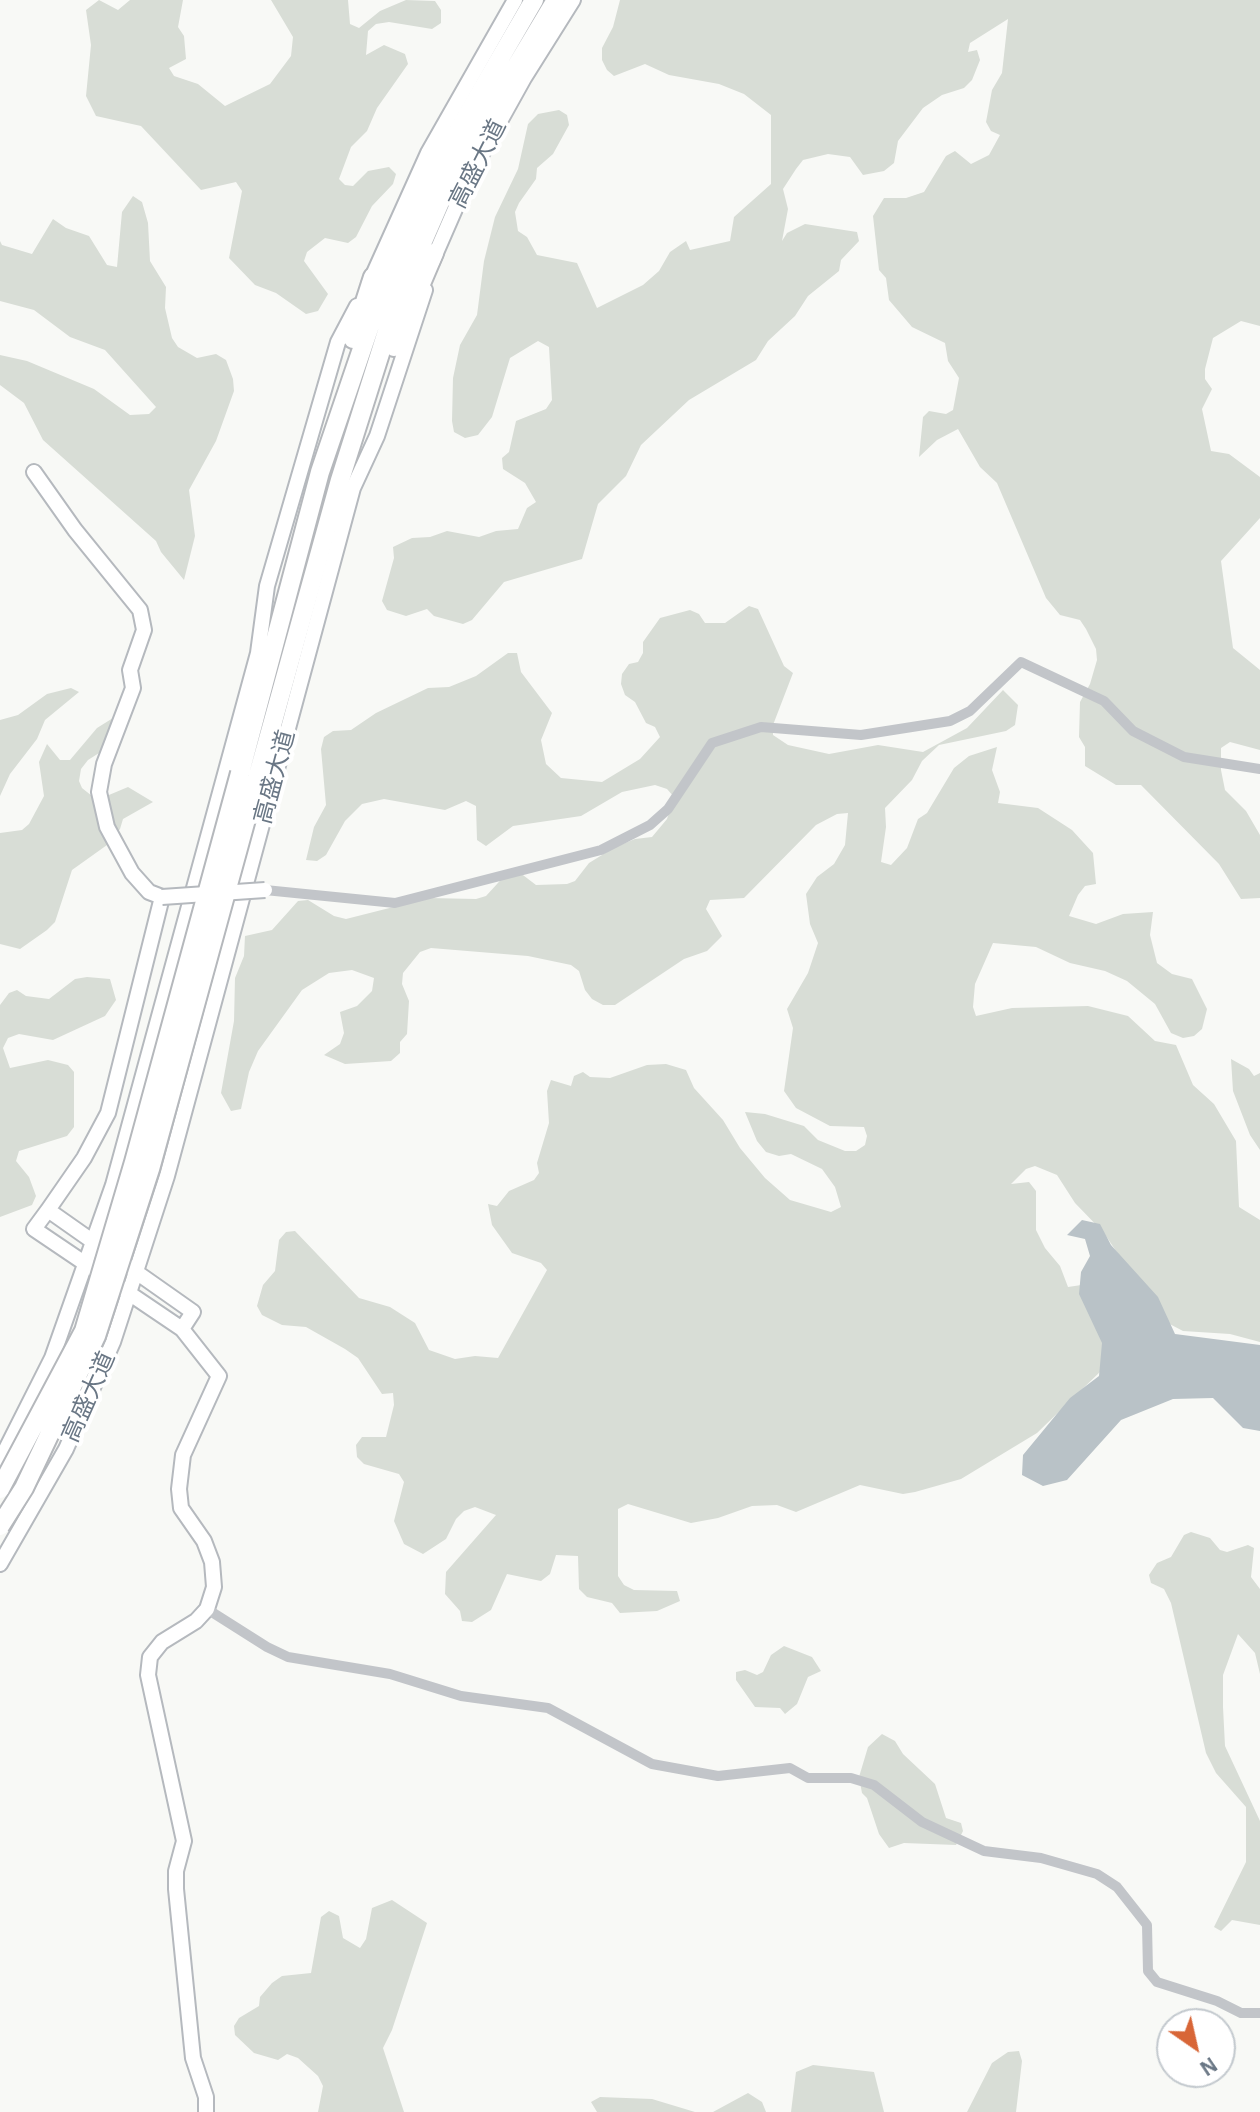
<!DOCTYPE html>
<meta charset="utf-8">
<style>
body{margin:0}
#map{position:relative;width:1260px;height:2112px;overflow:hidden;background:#f8f9f6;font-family:"Alegreya Sans",sans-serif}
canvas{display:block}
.north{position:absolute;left:1156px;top:2008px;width:80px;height:80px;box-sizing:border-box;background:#fff;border:2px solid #c3c9ce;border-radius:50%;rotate:146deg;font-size:22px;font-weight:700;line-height:32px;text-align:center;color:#6a7785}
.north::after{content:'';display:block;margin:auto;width:28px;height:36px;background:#d86637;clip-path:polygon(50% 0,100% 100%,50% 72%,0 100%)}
</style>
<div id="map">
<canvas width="1260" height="2112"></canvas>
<div class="north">N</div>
</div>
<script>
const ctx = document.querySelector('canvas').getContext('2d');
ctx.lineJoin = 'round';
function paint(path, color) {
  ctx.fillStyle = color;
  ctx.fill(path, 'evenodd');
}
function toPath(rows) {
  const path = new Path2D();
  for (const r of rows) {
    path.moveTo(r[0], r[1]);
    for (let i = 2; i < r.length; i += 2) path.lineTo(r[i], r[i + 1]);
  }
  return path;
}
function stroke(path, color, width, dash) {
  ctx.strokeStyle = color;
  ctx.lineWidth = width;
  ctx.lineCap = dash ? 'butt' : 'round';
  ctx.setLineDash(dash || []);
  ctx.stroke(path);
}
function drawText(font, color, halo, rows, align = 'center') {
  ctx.font = font + ' "Alegreya Sans","Noto Sans SC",sans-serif';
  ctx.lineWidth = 8;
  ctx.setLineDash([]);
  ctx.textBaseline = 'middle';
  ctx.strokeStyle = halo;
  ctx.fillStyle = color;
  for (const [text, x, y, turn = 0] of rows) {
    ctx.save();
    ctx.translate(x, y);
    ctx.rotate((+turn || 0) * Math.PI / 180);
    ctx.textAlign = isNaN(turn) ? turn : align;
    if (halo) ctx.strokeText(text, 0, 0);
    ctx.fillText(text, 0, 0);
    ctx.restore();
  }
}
const green = toPath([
 [99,0,118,10,130,0,183,0,178,27,184,36,186,59,169,68,174,76,198,84,225,106,270,84,291,56,293,37,271,0,348,0,350,24,359,28,380,11,406,0,435,1,441,10,441,23,432,29,389,22,376,24,368,31,366,55,384,45,405,54,408,64,377,108,367,131,351,147,339,179,345,185,353,186,368,171,389,167,396,174,393,184,372,206,356,237,348,243,325,238,307,252,304,261,328,294,318,311,306,314,276,293,255,285,229,258,242,191,236,182,201,190,141,126,96,116,86,96,91,45,86,10],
 [620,0,1260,0,1260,326,1241,321,1213,338,1205,369,1205,379,1212,389,1202,409,1211,451,1229,454,1260,477,1260,518,1221,561,1233,648,1260,670,1260,750,1230,742,1221,748,1221,770,1225,790,1246,811,1260,835,1260,898,1241,899,1219,864,1141,785,1116,785,1085,766,1085,747,1079,737,1080,702,1090,684,1097,660,1096,649,1086,629,1080,620,1060,615,1046,598,997,483,980,467,958,429,937,440,919,457,923,417,929,411,946,414,953,410,959,378,948,361,945,343,912,327,889,300,886,278,879,270,873,216,884,198,906,198,924,192,946,156,955,151,971,164,989,155,1000,135,991,131,986,122,992,90,1002,73,1008,19,970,43,968,52,977,50,980,60,972,80,964,88,942,95,923,108,898,141,894,163,884,171,863,175,850,157,828,154,803,160,796,169,783,189,788,209,782,241,787,233,805,224,857,232,859,241,841,260,839,271,808,296,795,316,768,341,756,360,689,400,641,445,626,476,598,504,582,559,504,582,472,620,463,624,434,616,427,609,406,616,387,610,382,601,394,558,393,547,412,538,430,537,447,531,479,537,496,531,518,529,527,508,536,502,525,483,503,469,502,458,509,452,516,421,546,409,552,400,549,347,538,341,510,358,492,417,478,435,465,438,454,432,452,421,453,378,460,345,477,315,484,261,495,217,518,169,528,124,538,114,559,110,567,115,569,125,553,154,537,168,536,179,519,203,515,212,518,231,527,237,537,255,577,263,597,308,643,285,659,271,670,252,686,241,690,250,730,241,734,217,771,184,771,115,744,94,719,84,669,75,645,64,614,76,607,70,602,60,602,48,613,27],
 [133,196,142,202,148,223,150,261,166,287,165,308,172,338,178,347,197,358,216,354,226,360,233,379,234,391,216,441,189,490,195,536,184,580,161,552,156,541,43,440,24,403,0,385,0,355,27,361,94,389,130,415,149,414,156,407,105,350,70,337,34,310,0,301,0,241,2,245,32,254,53,219,66,228,89,236,107,265,117,267,122,212],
 [749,606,758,609,784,666,793,673,773,725,773,735,788,745,829,754,878,745,923,752,967,728,1003,690,1018,705,1015,725,1006,731,939,745,922,761,912,780,885,808,886,827,881,862,891,865,907,848,918,819,927,813,954,768,969,756,997,747,992,770,1000,792,998,803,1038,808,1072,830,1093,853,1096,884,1085,886,1078,895,1069,916,1096,924,1123,914,1153,912,1150,935,1157,963,1172,974,1192,979,1207,1009,1202,1029,1194,1036,1183,1038,1171,1033,1155,1004,1127,981,1105,971,1070,963,1036,947,993,943,975,984,973,1007,976,1016,1012,1008,1088,1006,1128,1016,1155,1041,1176,1045,1193,1085,1214,1104,1236,1141,1239,1207,1260,1220,1260,1342,1230,1334,1183,1331,1162,1320,1104,1233,1075,1203,1057,1175,1035,1166,1026,1169,1011,1184,1029,1182,1036,1191,1036,1230,1045,1248,1060,1266,1068,1287,1088,1284,1109,1288,1102,1370,1037,1433,961,1479,915,1492,903,1494,860,1485,796,1512,777,1505,752,1506,718,1518,691,1523,628,1504,618,1509,618,1576,624,1585,634,1590,677,1591,680,1601,657,1611,620,1613,612,1603,587,1597,579,1589,578,1556,556,1555,550,1574,541,1581,507,1574,491,1610,472,1622,462,1621,460,1611,445,1594,446,1572,496,1515,475,1507,464,1511,456,1519,446,1539,423,1554,404,1544,394,1521,404,1482,399,1474,364,1464,357,1457,356,1445,362,1437,386,1437,394,1405,393,1393,382,1394,358,1358,345,1349,306,1327,282,1325,262,1315,257,1306,263,1285,275,1271,279,1240,286,1232,295,1231,359,1298,390,1307,415,1323,429,1350,455,1359,475,1356,498,1358,547,1270,541,1263,512,1253,492,1225,488,1204,497,1206,509,1191,534,1180,539,1173,537,1163,549,1123,547,1091,551,1080,571,1086,574,1076,583,1072,590,1077,610,1078,647,1065,666,1064,686,1070,694,1088,723,1120,740,1148,765,1178,790,1200,831,1212,841,1207,835,1187,822,1169,791,1154,779,1156,766,1152,757,1141,745,1112,765,1114,804,1126,818,1140,845,1151,856,1151,865,1145,867,1136,864,1127,830,1126,796,1108,784,1091,793,1028,787,1009,808,973,818,943,810,924,806,894,817,877,834,864,845,845,848,813,837,814,816,825,744,898,710,900,706,909,722,936,707,951,684,959,615,1005,603,1005,592,999,585,990,579,971,571,965,528,956,431,948,420,952,403,973,402,984,409,1001,407,1034,400,1042,400,1053,391,1061,345,1064,324,1055,340,1044,344,1033,340,1012,357,1006,372,991,374,978,352,970,329,973,302,990,258,1051,249,1072,241,1109,231,1111,221,1093,234,1021,235,978,244,956,245,936,272,930,298,901,308,900,334,916,346,919,429,898,476,899,486,896,508,872,519,872,536,885,567,884,575,881,589,863,615,847,635,839,652,837,667,819,674,797,667,789,655,785,622,792,581,816,513,826,486,846,477,840,476,806,466,801,445,810,384,799,362,804,345,821,326,855,317,861,306,860,314,827,326,805,321,749,324,737,333,731,351,730,376,713,428,688,449,687,476,676,508,653,517,653,521,672,552,713,541,740,546,764,561,778,602,782,640,759,660,737,655,727,646,723,635,702,625,695,621,684,622,674,629,664,638,662,643,653,643,642,660,618,690,610,699,614,705,623,725,623],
 [71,688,79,692,45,720,37,739,10,774,0,796,0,720,18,715,47,694],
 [113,718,119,727,107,748,88,760,81,769,79,781,82,788,97,800,128,787,153,802,123,819,120,829,107,845,72,870,55,922,47,930,20,949,0,944,0,833,22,830,29,824,44,796,39,762,47,744,60,760,70,760,97,728],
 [87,977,110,979,116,1000,105,1016,53,1040,19,1034,8,1038,3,1048,10,1068,48,1060,68,1065,74,1072,74,1127,67,1136,19,1151,16,1161,29,1177,36,1196,32,1205,0,1217,0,1005,9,993,17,990,26,996,49,999,75,979],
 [1231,1059,1249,1069,1254,1076,1260,1073,1260,1150,1250,1135,1233,1091],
 [1191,1532,1210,1538,1220,1550,1227,1552,1248,1545,1254,1548,1251,1577,1260,1589,1260,1674,1255,1653,1238,1634,1223,1675,1223,1707,1225,1746,1260,1821,1260,1925,1232,1920,1221,1931,1214,1927,1246,1862,1246,1807,1216,1773,1206,1753,1171,1603,1164,1589,1151,1583,1149,1575,1157,1563,1171,1557,1184,1535],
 [784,1646,812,1657,821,1671,808,1677,797,1704,785,1714,780,1708,755,1707,736,1680,736,1672,745,1670,757,1675,763,1672,771,1655],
 [882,1734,895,1741,903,1754,935,1784,946,1818,961,1823,963,1831,956,1845,904,1843,889,1848,879,1834,867,1798,862,1793,859,1777,868,1747],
 [392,1900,427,1923,392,2030,383,2048,404,2112,318,2112,323,2086,318,2076,298,2058,287,2054,278,2060,254,2053,235,2035,234,2026,239,2018,259,2006,260,1997,272,1983,282,1976,311,1973,321,1917,329,1911,339,1916,343,1938,360,1948,366,1939,372,1908],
 [1019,2051,1022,2061,1016,2112,967,2112,992,2063,1008,2052],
 [813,2065,874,2072,884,2112,791,2112,796,2072],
 [748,2093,762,2102,766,2112,713,2112],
 [600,2097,652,2099,695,2112,597,2112,591,2102]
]);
const water = toPath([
 [1082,1220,1100,1224,1111,1245,1158,1297,1175,1334,1260,1345,1260,1431,1243,1428,1213,1398,1173,1399,1121,1420,1067,1480,1043,1486,1022,1475,1023,1455,1070,1398,1099,1376,1102,1343,1079,1294,1081,1272,1090,1256,1085,1239,1067,1235]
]);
const street = toPath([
 [265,890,395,903,601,850,650,825,668,809,712,743,761,727,861,735,950,721,970,711,1021,662,1104,701,1133,731,1184,757,1260,769],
 [207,1609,267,1647,288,1657,390,1674,461,1696,548,1708,652,1764,718,1776,790,1768,808,1778,851,1778,874,1785,922,1822,984,1851,1041,1858,1097,1874,1117,1887,1147,1925,1148,1971,1157,1982,1217,2001,1241,2013,1260,2013]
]);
const secondary = toPath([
 [432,262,469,177,524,78,573,0],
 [369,284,428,153,515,0],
 [34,472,75,530,140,610,144,630,130,670,133,688,104,764,99,792,107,827,132,873,149,892,162,897,108,1113,84,1158,48,1210],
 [48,1210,193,1312,182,1329,34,1229,48,1210],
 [182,1329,219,1376,183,1455,179,1489,181,1508,204,1541,212,1562,214,1587,207,1609,196,1621,162,1642,150,1657,148,1675,184,1841,176,1871,176,1889,193,2058,206,2097,206,2112],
 [0,1461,52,1358,113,1185,258,653,267,586,338,342,357,306],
 [0,1564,66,1449,113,1342,167,1176,353,488,377,436,425,290]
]);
const highway = toPath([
 [353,339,373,277],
 [394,347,434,253],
 [240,773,320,472,380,296,439,163,534,0],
 [257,779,340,480,396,303,454,170,556,0]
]);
const secondaryBridge = toPath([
 [162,897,265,890]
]);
const highwayBridge = toPath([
 [0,1489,84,1331,134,1162,240,773],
 [0,1526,24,1488,96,1336,150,1169,257,779]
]);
const streetNames = [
 ["高盛大道",478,164,-63],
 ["高盛大道",275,777,-75],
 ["高盛大道",89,1397,-66]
];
paint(green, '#d8ddd6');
paint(water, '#b9c2c7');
stroke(secondary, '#b5b9be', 18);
stroke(highway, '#b5b8bc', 22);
stroke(street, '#c2c5c9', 10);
stroke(secondary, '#fff', 14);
stroke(highway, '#fff', 18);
stroke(secondaryBridge, '#b5b9be', 18, []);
stroke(highwayBridge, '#b5b8bc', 22, []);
stroke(secondaryBridge, '#fff', 14);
stroke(highwayBridge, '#fff', 18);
drawText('24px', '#6a7785', '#fff', streetNames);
</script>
